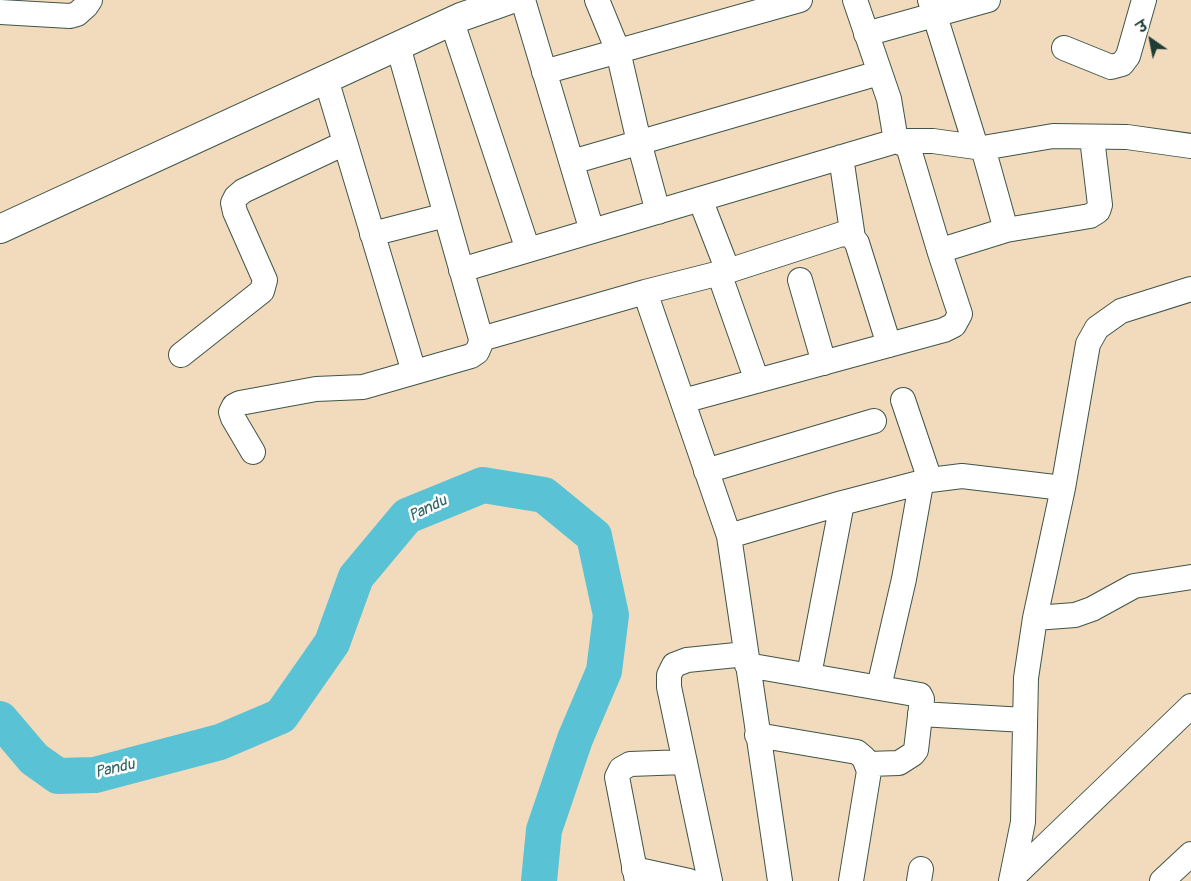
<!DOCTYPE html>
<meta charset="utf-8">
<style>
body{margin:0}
#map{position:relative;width:1191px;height:881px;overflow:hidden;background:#f2dbbc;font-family:Pangolin,"Playpen Sans Deva",sans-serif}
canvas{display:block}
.north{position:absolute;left:1126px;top:15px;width:50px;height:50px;-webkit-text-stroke:4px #fff;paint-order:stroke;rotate:327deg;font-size:14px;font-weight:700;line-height:20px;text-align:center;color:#1f3d34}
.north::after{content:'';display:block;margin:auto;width:18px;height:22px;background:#1f3d34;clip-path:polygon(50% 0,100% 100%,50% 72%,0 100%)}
</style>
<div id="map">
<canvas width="1191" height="881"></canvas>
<div class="north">उ</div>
</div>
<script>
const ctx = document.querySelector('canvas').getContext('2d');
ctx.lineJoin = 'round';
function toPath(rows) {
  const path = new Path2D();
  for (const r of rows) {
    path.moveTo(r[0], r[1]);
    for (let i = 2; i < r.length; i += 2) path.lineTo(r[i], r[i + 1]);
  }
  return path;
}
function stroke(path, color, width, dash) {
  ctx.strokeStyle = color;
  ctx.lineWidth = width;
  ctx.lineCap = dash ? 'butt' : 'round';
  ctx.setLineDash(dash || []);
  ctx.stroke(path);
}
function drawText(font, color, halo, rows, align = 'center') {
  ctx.font = font + ' Pangolin,sans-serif';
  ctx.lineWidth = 5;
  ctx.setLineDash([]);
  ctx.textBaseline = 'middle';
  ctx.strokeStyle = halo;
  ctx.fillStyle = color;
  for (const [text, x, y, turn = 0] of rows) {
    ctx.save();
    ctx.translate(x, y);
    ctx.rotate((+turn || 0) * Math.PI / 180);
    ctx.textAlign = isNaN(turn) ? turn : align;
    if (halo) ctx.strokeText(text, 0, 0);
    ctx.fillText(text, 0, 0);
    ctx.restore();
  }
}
const river = toPath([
 [0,719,34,759,58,776,95,775,220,742,281,716,332,643,356,577,407,516,483,485,544,495,594,536,611,615,604,671,575,739,544,830,539,881]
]);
const minor = toPath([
 [523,0,592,231],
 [597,0,618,51,639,142,658,212],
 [855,0,889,99,896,141,933,141,983,148,1053,136,1127,137,1191,146],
 [930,0,976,147],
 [0,12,70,16,77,14,86,6,90,0],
 [452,22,528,250],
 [866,34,988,0],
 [1064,48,1111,67,1122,64,1128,56,1144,0],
 [544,72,800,0],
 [326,79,414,372],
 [841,157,853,238],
 [572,162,879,73],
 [700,199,728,271],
 [1006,230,1090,216,1098,211,1100,205,1092,138],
 [372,234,446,215],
 [461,270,896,141,908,146,940,253],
 [719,273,757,381],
 [800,280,824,363],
 [645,292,729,536],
 [481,339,645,292,728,271,842,234,851,235,857,243,889,345],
 [181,355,262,291,265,280,235,212,233,203,236,197,243,191,345,143],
 [903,400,930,480],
 [683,401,944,330,954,325,960,314,940,253,945,249,1006,230,983,148],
 [253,452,233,418,231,412,234,406,240,403,316,389,363,387,471,356,477,352,480,345,481,339,398,46],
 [706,471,874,421],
 [1035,618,1075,615,1092,609,1134,586,1191,577],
 [747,665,920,695,922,699,916,750,913,754,899,763,868,764],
 [809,675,842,503],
 [879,687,904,579,921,484],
 [920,714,1025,720],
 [757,735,857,752,864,758,869,771,851,881],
 [634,869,689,881],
 [1012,878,1191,706],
 [637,881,617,777,621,769,630,764,685,762],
 [710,881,669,687,669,675,674,665,687,660,746,654],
 [780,881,729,536,842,503,930,480,962,476,1063,488],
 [919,881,921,869],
 [1011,881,1023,822,1026,678,1035,618,1063,488,1088,344,1097,328,1121,311,1191,289],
 [1162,881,1191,854]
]);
const tertiary = toPath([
 [0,229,461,17,509,0]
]);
const waterNames = [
 ["Pandu",428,509,-26],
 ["Pandu",115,769,-13]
];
stroke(river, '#59c3d5', 36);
stroke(minor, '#3f5548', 26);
stroke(tertiary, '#3f5548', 30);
stroke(minor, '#fff', 24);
stroke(tertiary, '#fff', 28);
drawText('italic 16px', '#306564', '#fff', waterNames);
</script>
